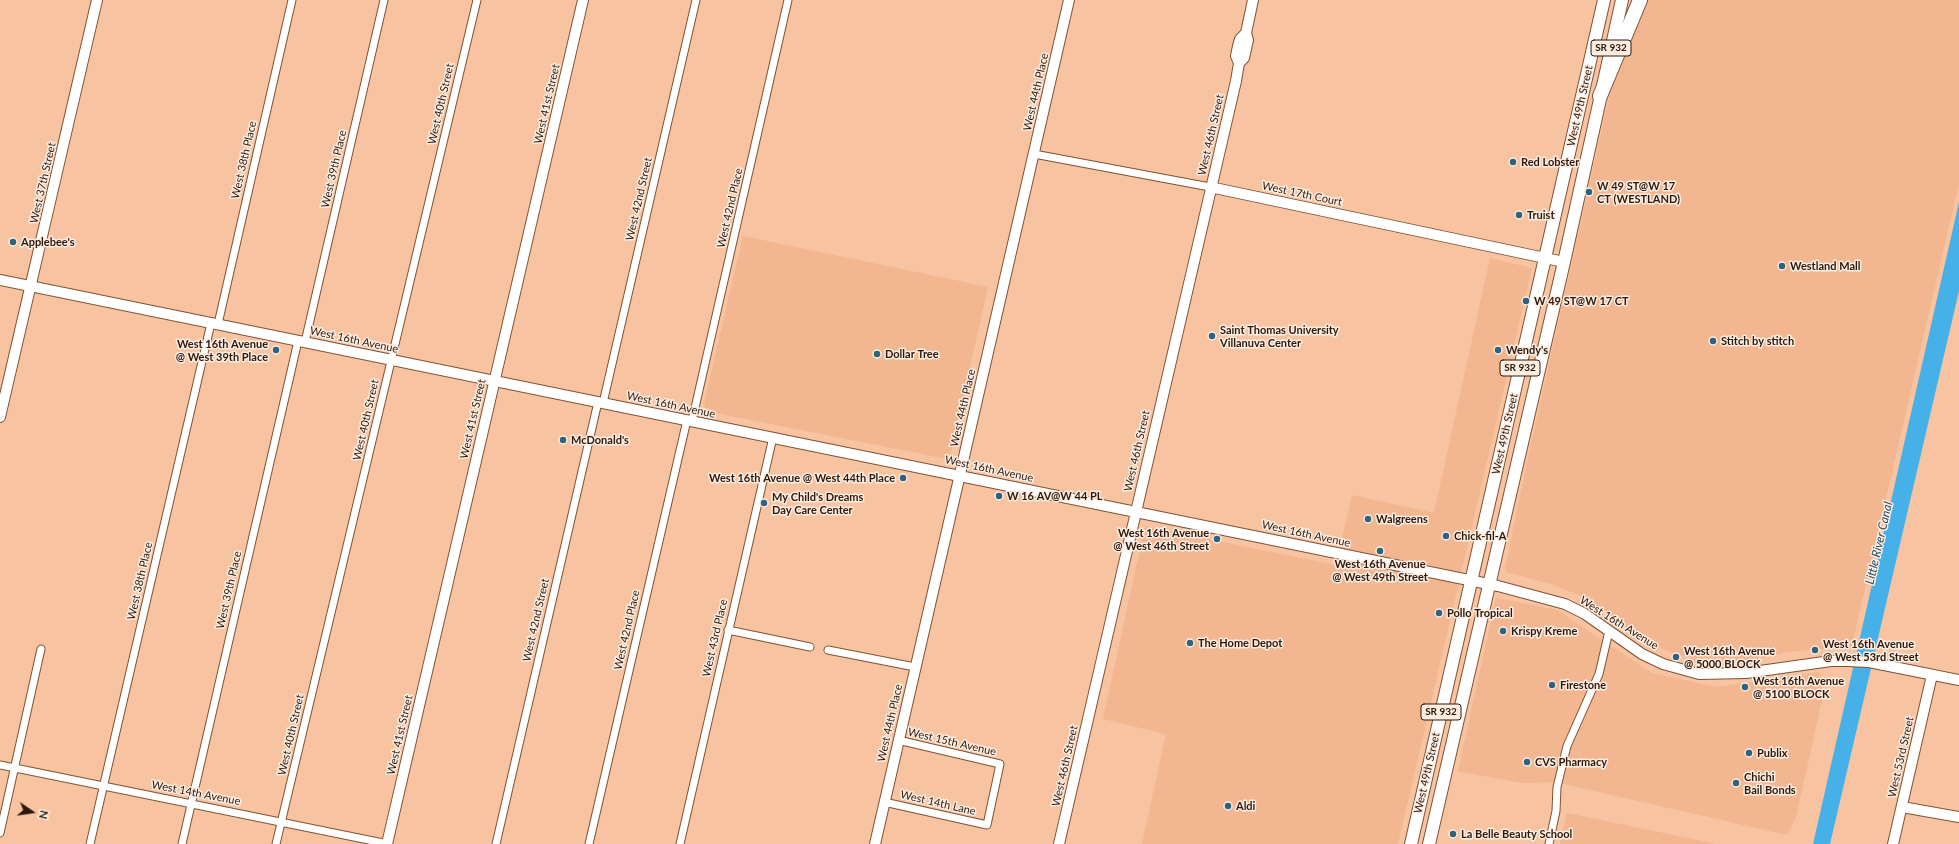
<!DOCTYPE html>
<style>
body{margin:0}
#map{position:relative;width:1959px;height:844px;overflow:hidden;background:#f8c3a0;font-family:Lato,sans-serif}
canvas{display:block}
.north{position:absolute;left:12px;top:792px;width:40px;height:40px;-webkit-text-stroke:3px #fdede2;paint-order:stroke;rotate:103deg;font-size:11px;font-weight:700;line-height:16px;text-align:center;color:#2c190c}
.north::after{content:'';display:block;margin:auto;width:14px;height:18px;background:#2c190c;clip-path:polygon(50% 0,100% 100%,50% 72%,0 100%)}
</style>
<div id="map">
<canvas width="1959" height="844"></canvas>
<div class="north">N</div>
</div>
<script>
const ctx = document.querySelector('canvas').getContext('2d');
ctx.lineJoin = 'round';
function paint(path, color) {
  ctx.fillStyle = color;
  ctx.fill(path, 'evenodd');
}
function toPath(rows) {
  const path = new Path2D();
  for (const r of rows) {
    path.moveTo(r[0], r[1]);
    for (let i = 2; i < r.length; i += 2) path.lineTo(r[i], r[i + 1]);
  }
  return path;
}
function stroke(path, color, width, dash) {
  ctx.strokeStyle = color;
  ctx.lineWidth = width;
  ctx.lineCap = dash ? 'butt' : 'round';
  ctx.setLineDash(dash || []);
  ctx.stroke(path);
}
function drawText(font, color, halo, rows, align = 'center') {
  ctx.font = font + ' Lato,sans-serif';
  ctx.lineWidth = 3;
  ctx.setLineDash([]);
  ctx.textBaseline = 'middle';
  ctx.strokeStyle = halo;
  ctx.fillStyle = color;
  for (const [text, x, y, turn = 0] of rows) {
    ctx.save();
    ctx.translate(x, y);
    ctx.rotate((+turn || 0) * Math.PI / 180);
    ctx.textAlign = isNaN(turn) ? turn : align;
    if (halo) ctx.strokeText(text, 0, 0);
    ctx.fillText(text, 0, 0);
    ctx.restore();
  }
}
const built = toPath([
 [1631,0,1959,0,1959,183,1851,649,1831,648,1788,652,1753,660,1715,662,1695,660,1670,652,1645,641,1586,598,1554,585,1506,572,1505,568,1528,457],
 [743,236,988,287,951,452,948,455,943,458,710,412,706,409,704,403],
 [1490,258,1532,268,1398,844,1142,844,1166,734,1103,719,1145,526,1336,565,1352,495,1434,513],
 [1496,598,1557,610,1652,673,1717,687,1820,672,1822,700,1796,817,1787,835,1555,782,1522,783,1458,771],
 [1567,813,1717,844,1560,844]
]);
const water = toPath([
 [1959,202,1959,291,1830,844,1813,844]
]);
const street = toPath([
 [1034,154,1210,187],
 [218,324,292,0],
 [305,342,384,0],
 [603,403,696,0],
 [692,421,788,0],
 [728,630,810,647],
 [828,650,915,667],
 [0,765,388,844],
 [884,802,987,825,1000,764,898,740],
 [0,833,41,649],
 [90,844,211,323],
 [182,844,298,341],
 [276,844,477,0],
 [496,844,598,402],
 [589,844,687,420],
 [680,844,773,437],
 [1549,844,1556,811,1557,787,1567,746,1599,674,1609,631]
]);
const secondary = toPath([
 [1239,63,1244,58,1248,40,1246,33,1253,0],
 [1210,187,1564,262],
 [0,280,1498,586,1565,604,1585,614,1642,654,1663,664,1699,674,1746,673,1831,661,1848,661,1869,662,1959,680],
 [0,417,97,0],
 [1902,807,1959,817],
 [387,844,583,0],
 [875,844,1069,0],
 [1059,844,1236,81,1239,63,1236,56,1238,46,1240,39,1246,33],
 [1893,844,1932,675]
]);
const primary = toPath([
 [1411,844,1604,0],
 [1429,844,1564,262,1622,0]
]);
const highway = toPath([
 [1600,96,1640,0]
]);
const markers = [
 [1513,162,4,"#2e637f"],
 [1589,192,4,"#2e637f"],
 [1519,215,4,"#2e637f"],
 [13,242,4,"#2e637f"],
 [1782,266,4,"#2e637f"],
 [1526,301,4,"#2e637f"],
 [1212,336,4,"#2e637f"],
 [1713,341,4,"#2e637f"],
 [276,350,4,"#2e637f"],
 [1498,350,4,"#2e637f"],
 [877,354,4,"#2e637f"],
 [563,440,4,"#2e637f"],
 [903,478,4,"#2e637f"],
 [999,496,4,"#2e637f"],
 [764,503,4,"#2e637f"],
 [1368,519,4,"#2e637f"],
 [1446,536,4,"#2e637f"],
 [1217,539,4,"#2e637f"],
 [1380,551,4,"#2e637f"],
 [1439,613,4,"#2e637f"],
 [1503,631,4,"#2e637f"],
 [1190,643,4,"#2e637f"],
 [1815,650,4,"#2e637f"],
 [1676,657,4,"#2e637f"],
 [1552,685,4,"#2e637f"],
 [1745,687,4,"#2e637f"],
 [1749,753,4,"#2e637f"],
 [1527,762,4,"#2e637f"],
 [1736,783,4,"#2e637f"],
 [1228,806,4,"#2e637f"],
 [1453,834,4,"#2e637f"]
];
const shields = [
 [1611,48,40],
 [1520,368,40],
 [1441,712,40]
];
const shieldNames = [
 ["SR 932",1611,48],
 ["SR 932",1520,368],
 ["SR 932",1441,712]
];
const streetNames = [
 ["West 44th Place",1036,92,-77],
 ["West 40th Street",441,104,-77],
 ["West 41st Street",547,104,-77],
 ["West 49th Street",1580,106,-77],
 ["West 46th Street",1211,135,-77],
 ["West 38th Place",244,160,-77],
 ["West 39th Place",334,169,-77],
 ["West 37th Street",43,183,-77],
 ["West 17th Court",1302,194,12],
 ["West 42nd Street",639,199,-77],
 ["West 42nd Place",730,208,-77],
 ["West 16th Avenue",354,340,12],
 ["West 16th Avenue",671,405,12],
 ["West 44th Place",963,408,-77],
 ["West 41st Street",473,419,-77],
 ["West 40th Street",366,420,-77],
 ["West 49th Street",1505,434,-77],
 ["West 46th Street",1137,451,-77],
 ["West 16th Avenue",989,469,12],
 ["West 16th Avenue",1306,534,12],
 ["West 38th Place",140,581,-77],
 ["West 39th Place",229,590,-77],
 ["West 42nd Street",536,620,-77],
 ["West 16th Avenue",1619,623,32],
 ["West 42nd Place",627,630,-77],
 ["West 43rd Place",715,638,-77],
 ["West 44th Place",890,723,-77],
 ["West 40th Street",291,735,-77],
 ["West 41st Street",400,735,-77],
 ["West 15th Avenue",952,742,13],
 ["West 53rd Street",1901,757,-77],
 ["West 46th Street",1065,766,-77],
 ["West 49th Street",1427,773,-77],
 ["West 14th Avenue",196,793,11],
 ["West 14th Lane",938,803,13]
];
const poiNames = [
 ["Red Lobster",1521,162],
 ["W 49 ST@W 17",1597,186],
 ["CT (WESTLAND)",1597,199],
 ["Truist",1527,215],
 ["Applebee's",21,242],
 ["Westland Mall",1790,266],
 ["W 49 ST@W 17 CT",1534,301],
 ["Saint Thomas University",1220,330],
 ["Villanuva Center",1220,343],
 ["Stitch by stitch",1721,341],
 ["West 16th Avenue",268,344,"right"],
 ["@ West 39th Place",268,357,"right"],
 ["Wendy's",1506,350],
 ["Dollar Tree",885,354],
 ["McDonald's",571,440],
 ["West 16th Avenue @ West 44th Place",895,478,"right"],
 ["W 16 AV@W 44 PL",1007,496],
 ["My Child's Dreams",772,497],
 ["Day Care Center",772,510],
 ["Walgreens",1376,519],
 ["West 16th Avenue",1209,533,"right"],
 ["@ West 46th Street",1209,546,"right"],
 ["Chick-fil-A",1454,536],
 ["West 16th Avenue",1380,564,"center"],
 ["@ West 49th Street",1380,577,"center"],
 ["Pollo Tropical",1447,613],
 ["Krispy Kreme",1511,631],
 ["The Home Depot",1198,643],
 ["West 16th Avenue",1823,644],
 ["@ West 53rd Street",1823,657],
 ["West 16th Avenue",1684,651],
 ["@ 5000 BLOCK",1684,664],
 ["West 16th Avenue",1753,681],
 ["@ 5100 BLOCK",1753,694],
 ["Firestone",1560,685],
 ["Publix",1757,753],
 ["CVS Pharmacy",1535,762],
 ["Chichi",1744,777],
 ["Bail Bonds",1744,790],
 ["Aldi",1236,806],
 ["La Belle Beauty School",1461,834]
];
const waterNames = [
 ["Little River Canal",1879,543,-77]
];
paint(built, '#f2b690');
paint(water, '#46b1e8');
stroke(street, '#7f5232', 9);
stroke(secondary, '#7f5232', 12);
stroke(primary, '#7f5232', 14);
stroke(highway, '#7f5232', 16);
stroke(street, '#fff', 7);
stroke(secondary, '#fff', 10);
stroke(primary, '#fff', 12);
stroke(highway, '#fff', 14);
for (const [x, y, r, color] of markers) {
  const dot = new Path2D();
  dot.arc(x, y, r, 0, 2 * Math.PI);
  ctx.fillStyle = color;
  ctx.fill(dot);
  stroke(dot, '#fdede2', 1.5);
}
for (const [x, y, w] of shields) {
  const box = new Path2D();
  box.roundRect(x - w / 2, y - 8, w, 16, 3);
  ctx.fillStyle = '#fdede2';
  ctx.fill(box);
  stroke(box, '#2c190c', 1);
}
drawText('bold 10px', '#2c190c', null, shieldNames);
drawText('11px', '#2c190c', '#fdede2', streetNames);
drawText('bold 11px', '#2c190c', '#fdede2', poiNames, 'left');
drawText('italic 12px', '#214d64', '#fdede2', waterNames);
</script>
